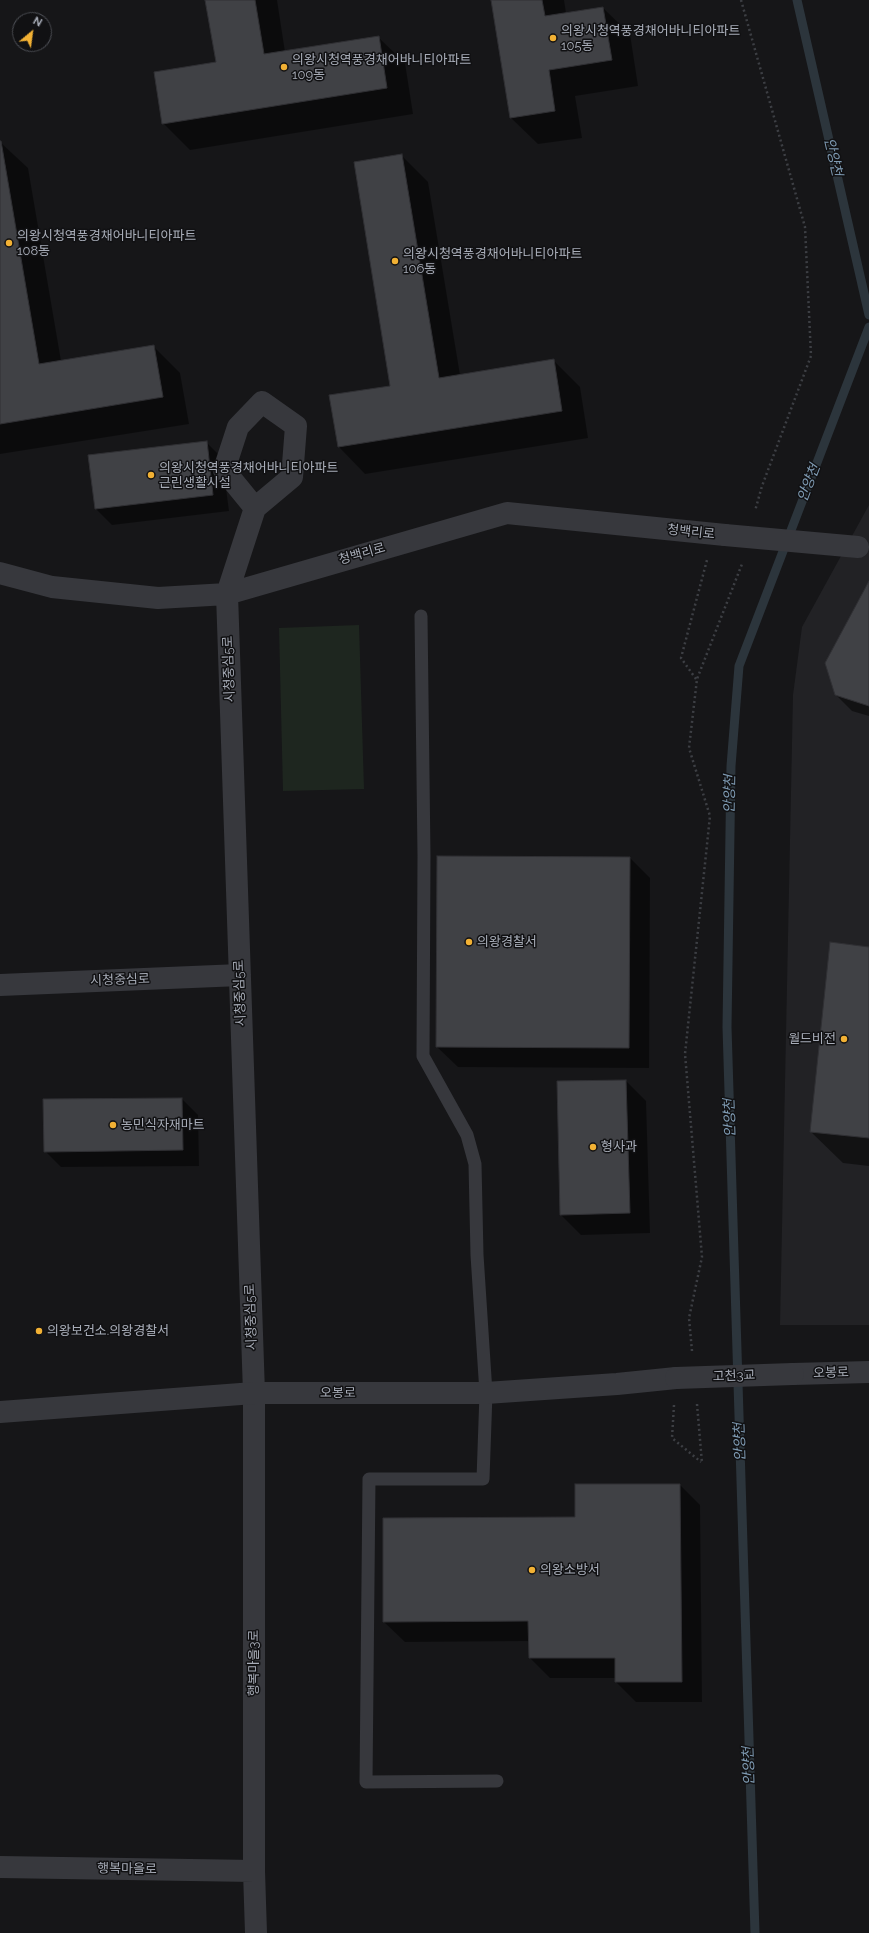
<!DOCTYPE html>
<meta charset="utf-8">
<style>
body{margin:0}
#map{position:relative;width:869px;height:1933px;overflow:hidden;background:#161618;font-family:Raleway,sans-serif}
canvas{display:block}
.north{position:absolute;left:12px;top:12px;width:40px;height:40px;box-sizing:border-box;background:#111113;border:1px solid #4d4f55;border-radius:50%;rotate:29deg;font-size:11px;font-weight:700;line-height:16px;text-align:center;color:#a8adb8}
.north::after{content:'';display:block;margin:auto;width:14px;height:18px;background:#f2b134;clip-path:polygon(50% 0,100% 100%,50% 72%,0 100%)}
</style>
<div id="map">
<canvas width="869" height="1933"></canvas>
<div class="north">N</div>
</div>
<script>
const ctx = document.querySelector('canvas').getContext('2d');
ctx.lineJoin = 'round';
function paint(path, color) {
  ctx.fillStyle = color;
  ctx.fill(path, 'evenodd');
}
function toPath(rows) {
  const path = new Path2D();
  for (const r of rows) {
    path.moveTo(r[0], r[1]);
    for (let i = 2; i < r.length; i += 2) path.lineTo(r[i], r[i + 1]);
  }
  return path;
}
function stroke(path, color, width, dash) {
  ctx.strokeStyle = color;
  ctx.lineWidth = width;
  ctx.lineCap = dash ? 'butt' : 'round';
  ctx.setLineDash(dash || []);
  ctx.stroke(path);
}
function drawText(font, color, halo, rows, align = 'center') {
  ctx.font = font + ' Raleway,"Noto Sans KR",sans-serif';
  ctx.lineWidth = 3;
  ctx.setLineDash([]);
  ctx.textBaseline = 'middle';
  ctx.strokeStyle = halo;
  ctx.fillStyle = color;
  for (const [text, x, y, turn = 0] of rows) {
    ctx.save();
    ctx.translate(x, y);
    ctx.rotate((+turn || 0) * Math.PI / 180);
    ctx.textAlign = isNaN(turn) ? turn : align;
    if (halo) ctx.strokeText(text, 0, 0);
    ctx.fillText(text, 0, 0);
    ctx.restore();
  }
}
const built = toPath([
 [869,505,869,1325,780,1325,793,695,802,627]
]);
const green = toPath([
 [359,625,364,789,283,791,279,628]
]);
const shadow = toPath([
 [206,0,277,0,285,52,378,37,405,63,413,114,190,150,163,123,217,62],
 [492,0,564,0,566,13,603,8,630,34,638,86,575,96,582,138,538,144,511,118],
 [0,142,28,168,61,361,153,346,180,373,189,424,0,454],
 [401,155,428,182,460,375,553,360,580,387,588,438,365,474,339,447,330,396,391,386],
 [206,442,222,458,229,511,112,525,96,509],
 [869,583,869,716,852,711,836,695],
 [438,857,630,858,650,878,649,1068,458,1067,437,1047],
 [869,948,869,1166,843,1163,811,1132],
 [626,1081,646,1101,650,1233,581,1235,561,1215,558,1082],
 [182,1099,198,1115,199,1166,61,1167,45,1151],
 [576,1485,680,1485,700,1505,702,1702,636,1702,616,1682,616,1678,550,1678,530,1658,530,1641,405,1642,384,1622,576,1518]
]);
const stream = toPath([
 [797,0,869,315],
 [755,1933,727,1027,731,766,739,666,869,327]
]);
const building = toPath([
 [205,0,255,0,264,54,379,36,387,88,162,124,154,72,216,62,205,0],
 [491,0,542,0,545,16,603,7,612,60,549,70,555,111,510,118,491,0],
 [0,141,1,141,39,364,154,345,163,397,0,424,0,141],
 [402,154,439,378,554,359,562,411,338,447,329,395,390,386,354,162,402,154],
 [207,441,213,495,95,509,88,455,207,441],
 [869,581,869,706,835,695,825,663,869,581],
 [437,856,630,857,629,1048,436,1047,437,856],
 [830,942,869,947,869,1138,810,1132,830,942],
 [626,1080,630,1213,560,1215,557,1081,626,1080],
 [182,1098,183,1150,44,1152,43,1099,182,1098],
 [575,1484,680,1484,682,1682,615,1682,615,1658,529,1658,528,1621,383,1622,383,1518,575,1517,575,1484]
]);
const path = toPath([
 [741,0,805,227,811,356,762,486,755,511],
 [696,679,681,658,707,560],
 [692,1351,689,1318,702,1257,685,1054,710,816,689,748,697,679,742,564],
 [697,1404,702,1463],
 [674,1405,672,1438,701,1462]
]);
const service = toPath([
 [421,616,424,856,423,1056,467,1135,475,1164,477,1255,486,1393,483,1479,369,1479,366,1782,497,1781]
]);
const minor = toPath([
 [255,508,224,470,238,427,262,402,296,426,292,477,255,508,227,594,254,1393,254,1871,256,1933],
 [0,573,52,587,158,598,227,594,507,513,725,535],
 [0,985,240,975],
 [0,1867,254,1871]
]);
const tertiary = toPath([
 [793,1374,869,1372],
 [0,1412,254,1393,486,1393,617,1384,676,1378]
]);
const minorBridge = toPath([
 [725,535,858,547]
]);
const tertiaryBridge = toPath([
 [676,1378,793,1374]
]);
const markers = [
 [553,38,4,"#f2b134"],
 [284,67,4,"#f2b134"],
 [9,243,4,"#f2b134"],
 [395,261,4,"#f2b134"],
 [151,475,4,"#f2b134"],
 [469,942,4,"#f2b134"],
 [844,1039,4,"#f2b134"],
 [113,1125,4,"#f2b134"],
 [593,1147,4,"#f2b134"],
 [39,1331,4,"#f2b134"],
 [532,1570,4,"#f2b134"]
];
const poiNames = [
 ["의왕시청역풍경채어바니티아파트",561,31],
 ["105동",561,46],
 ["의왕시청역풍경채어바니티아파트",292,60],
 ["109동",292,75],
 ["의왕시청역풍경채어바니티아파트",17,236],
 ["108동",17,251],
 ["의왕시청역풍경채어바니티아파트",403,254],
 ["106동",403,269],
 ["의왕시청역풍경채어바니티아파트",159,468],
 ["근린생활시설",159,483],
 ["의왕경찰서",477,942],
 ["월드비전",836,1039,"right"],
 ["농민식자재마트",121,1125],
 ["형사과",601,1147],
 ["의왕보건소.의왕경찰서",47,1331],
 ["의왕소방서",540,1570]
];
const streetNames = [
 ["청백리로",691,532,6],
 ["청백리로",362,554,-16],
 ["시청중심5로",229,669,-92],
 ["시청중심로",120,980,-2],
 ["시청중심5로",240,993,-92],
 ["시청중심5로",251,1317,-92],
 ["오봉로",831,1373,-2],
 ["고천3교",734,1376,-2],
 ["오봉로",338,1393],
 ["행복마을3로",254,1663,-90],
 ["행복마을로",127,1869,1]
];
const waterNames = [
 ["안양천",833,157,77],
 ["안양천",809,483,-69],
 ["안양천",730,794,-89],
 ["안양천",730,1118,-92],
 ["안양천",740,1442,-92],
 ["안양천",749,1766,-92]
];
paint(built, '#222225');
paint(green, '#1e261f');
paint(shadow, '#0007');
stroke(stream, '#2c353c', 9);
paint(building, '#404145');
stroke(building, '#303034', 1);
stroke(path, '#3d3f44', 2.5, [2, 3]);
stroke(service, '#37383d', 13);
stroke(minor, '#37383d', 22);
stroke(tertiary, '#37383d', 22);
stroke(minorBridge, '#37383d', 22);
stroke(tertiaryBridge, '#37383d', 22);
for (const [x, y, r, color] of markers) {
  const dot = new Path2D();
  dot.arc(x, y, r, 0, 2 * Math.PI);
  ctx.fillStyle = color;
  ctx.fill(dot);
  stroke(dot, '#111113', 1.5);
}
drawText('13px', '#a8adb8', '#111113', poiNames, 'left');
drawText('13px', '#a8adb8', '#111113', streetNames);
drawText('italic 14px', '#7f9bb3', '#111113', waterNames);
</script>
